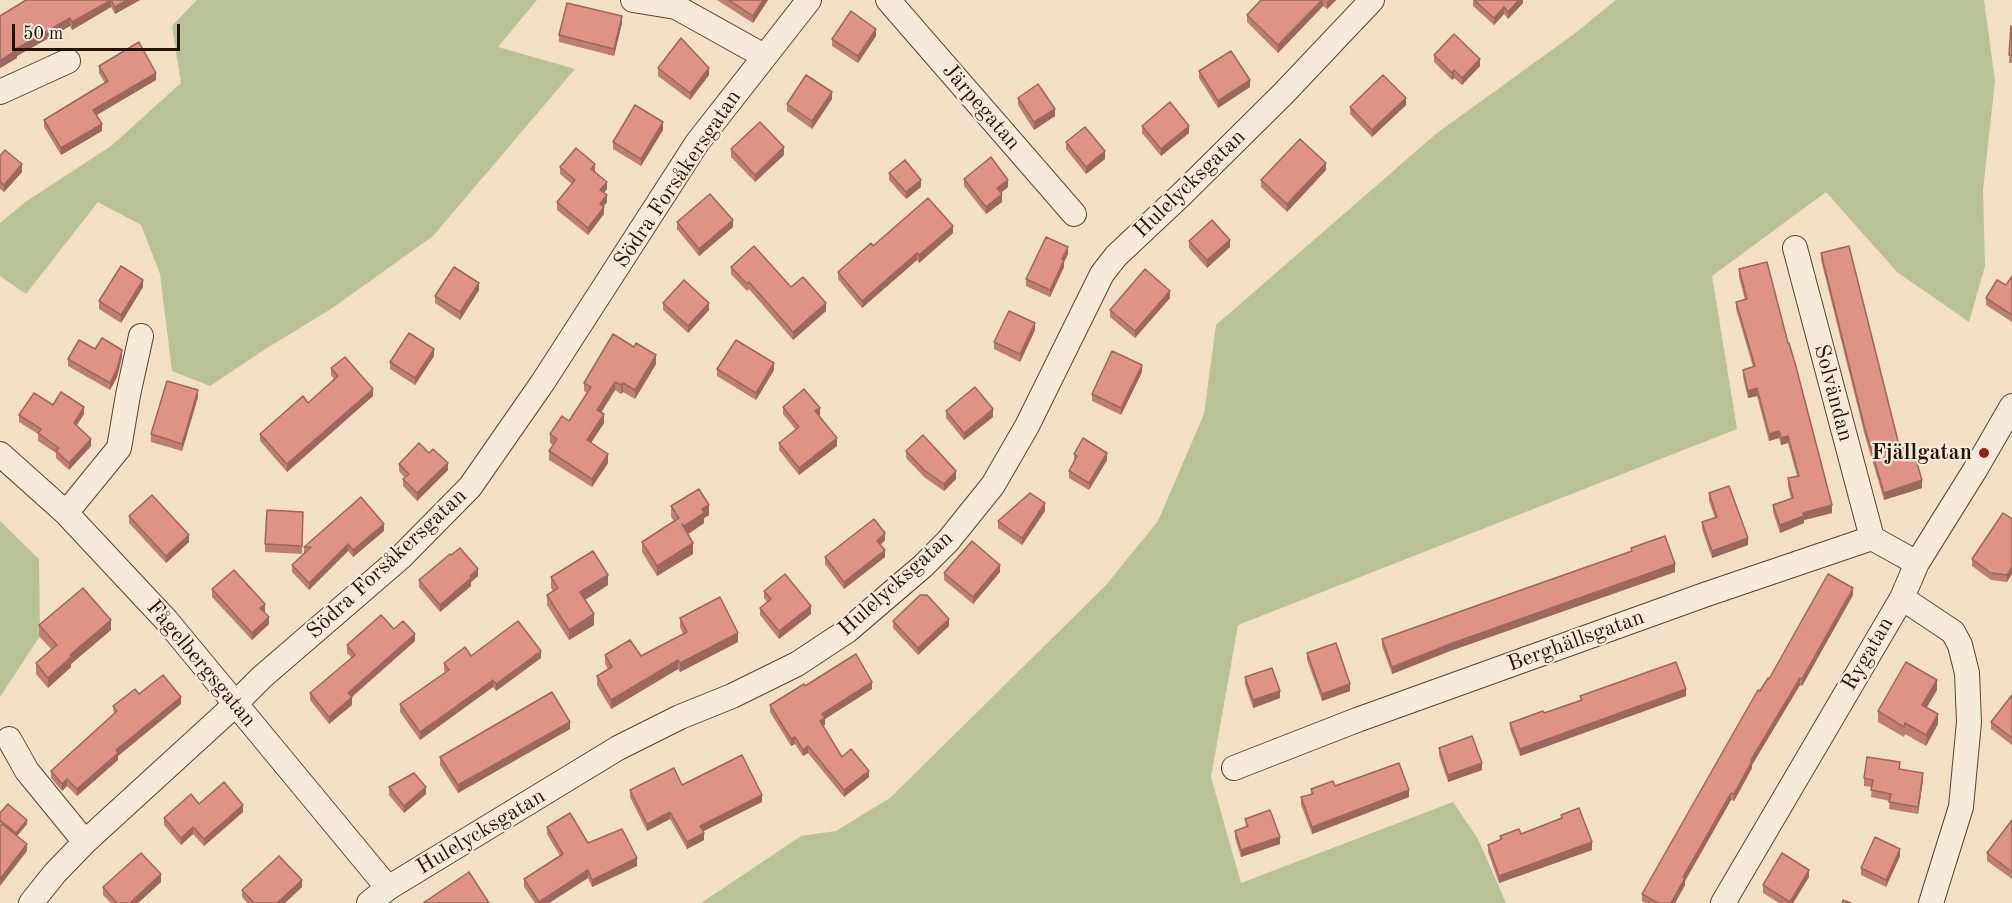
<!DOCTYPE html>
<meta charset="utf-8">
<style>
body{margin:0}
#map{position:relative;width:2012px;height:903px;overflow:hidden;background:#f1dfc6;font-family:"Old Standard TT",serif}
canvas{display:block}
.scale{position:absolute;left:12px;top:24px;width:168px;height:27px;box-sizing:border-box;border:3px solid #221405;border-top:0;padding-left:8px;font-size:18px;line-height:21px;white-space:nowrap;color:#221405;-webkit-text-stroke:4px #f6eada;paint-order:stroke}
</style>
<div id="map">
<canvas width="2012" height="903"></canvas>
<div class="scale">50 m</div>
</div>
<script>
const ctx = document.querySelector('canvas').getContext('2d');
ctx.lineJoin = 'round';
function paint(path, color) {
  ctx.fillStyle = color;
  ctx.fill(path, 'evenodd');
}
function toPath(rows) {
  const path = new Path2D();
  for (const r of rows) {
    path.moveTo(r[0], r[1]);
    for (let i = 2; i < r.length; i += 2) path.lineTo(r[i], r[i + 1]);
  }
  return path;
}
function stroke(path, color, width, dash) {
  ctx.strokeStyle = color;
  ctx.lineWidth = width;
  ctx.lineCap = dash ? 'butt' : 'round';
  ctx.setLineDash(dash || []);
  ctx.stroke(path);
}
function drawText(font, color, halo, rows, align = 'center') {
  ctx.font = font + ' "Old Standard TT",serif';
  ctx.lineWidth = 4.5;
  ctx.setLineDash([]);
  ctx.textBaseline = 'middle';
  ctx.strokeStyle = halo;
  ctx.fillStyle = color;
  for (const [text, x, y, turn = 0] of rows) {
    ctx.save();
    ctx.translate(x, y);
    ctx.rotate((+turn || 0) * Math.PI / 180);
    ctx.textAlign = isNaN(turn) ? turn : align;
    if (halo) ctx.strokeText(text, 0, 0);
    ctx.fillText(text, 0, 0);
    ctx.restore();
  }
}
const green = toPath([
 [197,0,537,0,498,47,575,69,433,236,331,309,267,348,210,386,172,371,160,274,141,225,98,202,26,294,0,276,0,223,24,203,111,146,181,83,172,26],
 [1616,0,1984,0,1995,81,1983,190,1985,266,1969,322,1897,272,1826,192,1712,276,1737,429,1238,625,1211,777,1241,883,1453,802,1478,839,1506,903,701,903,801,836,836,831,890,798,1106,585,1158,521,1204,414,1216,325,1437,133,1574,34],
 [0,521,39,559,40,636,0,697]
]);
const street = toPath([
 [633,0,676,7,764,56],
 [888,0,1074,214],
 [0,92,68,61],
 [1795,248,1872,538],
 [0,454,66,513,167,621,388,888],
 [66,513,119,448,128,395,141,336],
 [1902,598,1953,632,1960,645,1967,673,1969,722,1961,807,1931,903],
 [9,739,27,771,85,842],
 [1234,768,1357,720,1707,594,1872,538,1917,563],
 [31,903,55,873,85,842,225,714,262,677,400,558,470,487,543,382,697,143,809,0],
 [369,903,388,888,618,748,680,717,732,696,797,664,847,631,923,566,948,541,993,485,1027,426,1102,274,1116,256,1181,195,1284,93,1372,0],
 [1723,903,1902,598,1917,563,1975,470,2012,406]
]);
const wall = toPath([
 [26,0,140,0,115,14,111,7,72,30,70,26,17,56,17,58,0,68,0,16],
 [717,0,768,0,753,23],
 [1261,0,1336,0,1327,9,1323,6,1278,53,1247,22,1247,15],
 [1473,0,1523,0,1523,3,1508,19,1504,14,1494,25,1473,6],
 [622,23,614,56,559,42,559,35],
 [2012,26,2012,63,2009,63],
 [876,36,858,63,832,46,832,39],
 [1434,55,1480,66,1462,85,1454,78,1452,80,1434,62],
 [99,66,156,80,97,115,102,131,61,155,44,127,44,120,105,83,99,73],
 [658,68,709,75,690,100,658,76],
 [1199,71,1250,87,1218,108,1199,78],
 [1018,98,1055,116,1034,130,1018,105],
 [832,99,812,129,787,111,787,104],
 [1406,105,1372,137,1350,114,1350,107],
 [1142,126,1189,133,1161,156,1142,133],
 [663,130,641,166,613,149,613,142],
 [1066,142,1105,159,1086,174,1066,149],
 [731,149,784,155,755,182,731,157],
 [0,156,22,172,4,192,0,189],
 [560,167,595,171,595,172,607,189,604,193,607,202,604,206,604,214,588,235,557,210,557,202,572,184,560,174],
 [1326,170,1287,212,1261,187,1261,180],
 [889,173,921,187,906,199,889,180],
 [964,179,1008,187,1001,193,1002,202,986,214,964,186],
 [677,222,733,227,699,256,677,229],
 [953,233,919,263,917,260,862,308,838,279,838,272,873,246],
 [1189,241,1230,247,1207,268,1189,248],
 [1821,253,1900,449,1922,488,1884,500,1865,436,1821,260],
 [1068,254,1064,262,1064,267,1050,297,1026,286,1026,279],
 [731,267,791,287,826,311,793,340,749,289,747,291,731,274],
 [1739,269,1832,513,1804,520,1804,523,1780,533,1773,512,1773,505,1791,498,1788,486,1788,478,1797,476,1788,443,1781,445,1779,438,1769,441,1757,396,1748,398,1743,377,1743,370,1753,367,1736,309,1736,302,1745,300,1739,277],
 [2012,276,2012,322,1986,305,1986,298,2006,285],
 [143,287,121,323,99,309,99,301],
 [479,290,460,320,435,303,435,296],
 [1170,298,1135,338,1110,317,1110,310],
 [663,303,709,310,688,333,663,310],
 [1035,330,1020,362,994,349,994,342],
 [95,349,122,357,117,377,110,390,68,366,68,359],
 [434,356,415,385,390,369,390,362],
 [656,364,635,399,623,392,621,394,615,390,601,413,604,423,591,443,608,463,592,487,549,460,549,451,553,445,550,443,550,434,569,421,587,393,584,391,584,383],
 [331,368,373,396,287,472,260,441,260,434,308,403,334,379,331,375],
 [717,369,774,370,756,400,717,376],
 [1142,372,1121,415,1092,401,1092,394],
 [198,397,182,451,151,442,151,434],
 [53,405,84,414,76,425,91,446,69,470,56,458,56,453,38,441,38,434,19,422,19,415],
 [783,407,820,415,819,416,837,446,799,475,779,450,779,443,796,430,783,414],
 [946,411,993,417,964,440,946,418],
 [906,451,956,479,944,491,924,477,906,458],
 [429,453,448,470,417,501,403,486,403,479,405,478,399,471,399,464],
 [1074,454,1107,460,1089,490,1069,478,1069,471,1074,461],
 [1709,493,1748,545,1712,558,1702,529,1702,522,1715,518,1709,501],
 [671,506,709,515,704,518,704,523,688,534,693,554,657,576,642,552,642,542,674,521,671,517],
 [1045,511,1022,545,998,528,998,521],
 [303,512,302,554,265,552,265,544],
 [129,516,189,542,166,563,129,523],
 [2012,519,2007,582,1991,580,1972,566,1972,559],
 [384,531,353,557,348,551,309,590,292,572,292,565,304,554,304,547],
 [885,540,881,545,885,557,844,589,825,564,825,557],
 [1631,548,1675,572,1450,651,1392,674,1382,646,1382,639,1631,552],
 [1000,572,973,604,944,580,944,573],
 [478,576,471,582,471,586,440,612,419,587,419,580],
 [551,577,608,585,585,600,594,625,569,640,547,605,547,595,553,591,551,588],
 [212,589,265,611,264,612,269,624,252,640,212,597],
 [764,591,811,614,779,639,760,615,760,608,767,602,764,598],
 [1853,595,1802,686,1800,685,1752,765,1752,768,1734,801,1731,800,1685,881,1685,885,1675,903,1645,903,1642,901,1642,894,1760,691,1769,679],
 [680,618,738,642,680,672,678,669,611,709,597,685,597,676,608,669,605,664,605,655,641,656,683,634,680,627],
 [893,621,949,626,918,655,893,628],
 [39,625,111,630,71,664,71,667,48,688,36,674,36,663,51,649,39,636],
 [394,629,415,641,352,697,352,705,329,724,310,700,310,693,352,658,347,653,347,645],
 [1307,653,1350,691,1322,701,1307,660],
 [471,656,541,658,496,691,493,687,420,740,400,712,400,704,445,672,444,670,444,663],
 [1245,677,1280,698,1253,708,1245,684],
 [805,686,872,689,825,719,825,725,823,726,842,757,869,777,844,797,808,753,803,756,795,744,791,746,770,712,770,705],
 [1937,690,1927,707,1938,724,1926,746,1905,734,1904,737,1878,722,1878,711],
 [139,694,181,704,118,756,118,760,77,796,67,786,62,791,51,778,51,771,114,714,113,706],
 [2012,695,2012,745,1991,729,1991,722],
 [1580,696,1686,696,1520,756,1510,729,1510,723,1544,713,1580,701],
 [570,729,458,793,440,765,440,757],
 [1439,748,1482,770,1448,782,1439,755],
 [1900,769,1923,780,1918,814,1889,809,1890,801,1871,797,1872,787,1864,786,1864,778],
 [682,785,762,802,703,831,704,840,687,849,670,819,647,831,630,797,630,790],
 [1335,786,1409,797,1312,834,1301,805,1301,797,1311,794,1311,789],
 [389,787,426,794,404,813,389,795],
 [199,804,243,812,204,846,193,834,181,845,164,825,164,818],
 [0,813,27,824,17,836,27,851,0,823],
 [1561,815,1592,850,1499,883,1488,852,1488,845,1500,840,1500,836,1521,834,1561,819],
 [1245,819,1280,844,1241,857,1235,838,1235,831,1246,827],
 [2012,820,2012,879,1987,861,1987,853],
 [547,827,588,843,637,866,592,887,588,878,549,903,535,903,524,887,524,879,560,856,547,834],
 [1900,856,1886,887,1861,875,1861,868],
 [1809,877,1793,903,1779,903,1763,893,1763,885],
 [161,882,138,903,111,903,103,895,103,887],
 [302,887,285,903,247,903,242,897,242,890]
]);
const shadedWall = toPath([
 [111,0,111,7,72,30,72,22],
 [127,0,140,0,115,14,115,7],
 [763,0,768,0,753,23,753,16],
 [1322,0,1323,0,1323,6,1278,53,1278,45],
 [1329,0,1336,0,1327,9,1327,2],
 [1519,0,1523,0,1523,3,1508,19,1508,12],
 [1504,7,1504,14,1494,25,1494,18],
 [622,16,622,23,614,56,614,49],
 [70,18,70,26,17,56,17,58,0,68,0,61,16,49],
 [876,29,876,36,858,63,858,56],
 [1480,59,1480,66,1462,85,1462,78],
 [709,68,709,75,690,100,690,93],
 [1454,70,1454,78,1452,80,1452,73],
 [156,73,156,80,93,117,93,110],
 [1250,80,1250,87,1218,108,1218,101],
 [832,92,832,99,812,129,812,121],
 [1406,98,1406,105,1372,137,1372,130],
 [1055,109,1055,116,1034,130,1034,122],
 [663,122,663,130,641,166,641,159],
 [102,124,102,131,61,155,61,148],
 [1189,126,1189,133,1161,156,1161,149],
 [784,147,784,155,755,182,755,175],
 [1105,151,1105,159,1086,174,1086,167],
 [1326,163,1326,170,1287,212,1287,204],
 [22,164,22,172,4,192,4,185],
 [595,164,595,171,591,176,591,169],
 [921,180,921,187,906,199,906,192],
 [1008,180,1008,187,997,196,997,188],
 [607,182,607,189,600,197,600,190],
 [1002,194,1002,202,986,214,986,207],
 [607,195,607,202,600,211,600,204],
 [604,207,604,214,588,235,588,228],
 [733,220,733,227,699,256,699,249],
 [953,226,953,233,919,263,919,255],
 [1230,240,1230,247,1207,268,1207,260],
 [1068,247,1068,254,1064,262,1064,267,1050,297,1050,290],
 [917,253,917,260,862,308,862,301],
 [143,280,143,287,121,323,121,315],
 [479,283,479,290,460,320,460,312],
 [1170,291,1170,298,1135,338,1135,331],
 [709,303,709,310,688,333,688,326],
 [826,303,826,311,793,340,793,332],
 [1035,323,1035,330,1020,362,1020,354],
 [434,349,434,356,415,385,415,378],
 [122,350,122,357,117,377,110,390,110,383],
 [656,355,656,364,635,399,635,390],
 [774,363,774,370,756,400,756,393],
 [1142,365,1142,372,1121,415,1121,408],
 [615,382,615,390,597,419,597,410],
 [623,383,623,392,621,394,621,385],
 [1757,388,1757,396,1748,398,1748,391],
 [373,389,373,396,287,472,287,464],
 [198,390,198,397,182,451,182,444],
 [84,407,84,414,74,430,74,423],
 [820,408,820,415,815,419,815,411],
 [993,409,993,417,964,440,964,433],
 [604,414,604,423,587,449,587,440],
 [1779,431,1779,438,1769,441,1769,434],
 [1788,436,1788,443,1781,445,1781,438],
 [837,438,837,446,799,475,799,468],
 [91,439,91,446,69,470,69,463],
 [1107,453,1107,460,1089,490,1089,483],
 [608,454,608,463,592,487,592,479],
 [448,463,448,470,417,501,417,493],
 [956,471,956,479,944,491,944,484],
 [1922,480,1922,488,1884,500,1884,493],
 [1045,503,1045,511,1022,545,1022,538],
 [709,505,709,515,704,518,704,523,684,537,684,526,702,509],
 [1832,505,1832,513,1804,520,1804,523,1780,533,1780,525,1803,513],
 [384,524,384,531,353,557,353,550],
 [885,533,885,540,877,548,877,541],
 [189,535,189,542,166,563,166,556],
 [1748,538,1748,545,1712,558,1712,551],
 [693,543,693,554,657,576,657,566],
 [348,544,348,551,309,590,309,583],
 [885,550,885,557,844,589,844,582],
 [1675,564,1675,572,1450,651,1392,674,1392,667,1450,644],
 [1000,565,1000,572,973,604,973,597],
 [2012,567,2012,574,2007,582,2007,575],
 [478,569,478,576,471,582,471,586,440,612,440,605],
 [608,575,608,585,580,603,580,592],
 [1853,588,1853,595,1802,686,1802,679],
 [265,604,265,611,260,615,260,608],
 [811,606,811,614,779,639,779,631],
 [594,614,594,625,569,640,569,630],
 [269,617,269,624,252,640,252,633],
 [949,619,949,626,918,655,918,648],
 [111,620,111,630,71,664,71,667,48,688,48,678,70,655],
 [738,633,738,642,680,672,680,663],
 [415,634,415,641,348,700,348,693],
 [541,651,541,658,496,691,496,684],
 [678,660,678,669,611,709,611,700],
 [1800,678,1800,685,1752,765,1752,768,1734,801,1734,794,1751,760],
 [493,680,493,687,420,740,420,732],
 [1937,680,1937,690,1922,715,1922,705],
 [872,682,872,689,825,719,825,725,820,728,820,721,822,714],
 [1350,684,1350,691,1322,701,1322,694],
 [1686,689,1686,696,1520,756,1520,749],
 [1280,691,1280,698,1253,708,1253,700],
 [181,697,181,704,118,756,118,760,77,796,77,789,116,750],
 [352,697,352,705,329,724,329,717],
 [1938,714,1938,724,1926,746,1926,735],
 [570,722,570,729,458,793,458,785],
 [795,737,795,744,791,746,791,739],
 [808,746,808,753,803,756,803,750],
 [1482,763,1482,770,1448,782,1448,775],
 [869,771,869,777,844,797,844,790],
 [1923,773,1923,780,1918,814,1918,807],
 [67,779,67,786,62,791,62,784],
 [426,787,426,794,404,813,404,806],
 [1409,790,1409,797,1312,834,1312,827],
 [1731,793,1731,800,1685,881,1685,885,1675,903,1671,903,1683,877],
 [762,795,762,802,700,833,700,826],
 [243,805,243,812,204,846,204,839],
 [670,812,670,819,647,831,647,824],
 [27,820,27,824,16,837,16,833],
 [193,827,193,834,181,845,181,838],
 [704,833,704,840,687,849,687,842],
 [1280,837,1280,844,1241,857,1241,850],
 [1592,842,1592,850,1499,883,1499,876],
 [27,844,27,851,0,886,0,879],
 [1900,849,1900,856,1886,887,1886,880],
 [637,858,637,866,592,887,592,880],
 [588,870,588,878,549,903,539,903],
 [1809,870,1809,877,1793,903,1790,903],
 [161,874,161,882,138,903,130,903],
 [302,880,302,887,285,903,277,903]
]);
const building = toPath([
 [26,0,127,0,115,7,111,0,72,22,70,18,16,49,17,50,0,61,0,16,26,0],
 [729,0,763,0,753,16,729,0],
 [1261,0,1322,0,1278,45,1247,15,1261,0],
 [1474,0,1519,0,1508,12,1504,7,1494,18,1474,0],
 [567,3,622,16,614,49,559,35,567,3],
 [851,11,876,29,858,56,832,39,851,11],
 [2011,26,2012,26,2012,56,2009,55,2011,26],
 [1454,34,1480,59,1462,78,1454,70,1452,73,1434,55,1454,34],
 [681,38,709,68,690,93,658,68,681,38],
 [139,42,156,73,93,110,102,124,61,148,44,120,108,81,99,66,139,42],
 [1231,51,1250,80,1218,101,1199,71,1231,51],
 [806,75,832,92,812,121,787,104,806,75],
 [1383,75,1406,98,1372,130,1350,107,1383,75],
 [1038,84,1055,109,1034,122,1018,98,1038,84],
 [1170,102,1189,126,1161,149,1142,126,1170,102],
 [635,105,663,122,641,159,613,142,635,105],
 [760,122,784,147,755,175,731,149,760,122],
 [1085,127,1105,151,1086,167,1066,142,1085,127],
 [1300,139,1326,163,1287,204,1261,180,1300,139],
 [576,148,595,164,591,169,607,182,600,190,607,195,600,204,604,207,588,228,557,202,575,180,560,167,576,148],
 [5,150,22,164,4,185,0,182,0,156,5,150],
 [991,157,1008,180,997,188,1002,194,986,207,964,179,991,157],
 [905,160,921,180,906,192,889,173,905,160],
 [710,194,733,220,699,249,677,222,710,194],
 [928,198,953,226,919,255,917,253,862,301,838,272,871,243,873,246,928,198],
 [1212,220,1230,240,1207,260,1189,241,1212,220],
 [1046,237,1068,247,1062,259,1064,260,1050,290,1026,279,1046,237],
 [754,246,791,287,803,277,826,303,793,332,749,282,747,284,731,267,754,246],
 [1849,246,1900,449,1912,446,1922,480,1884,493,1865,429,1821,253,1849,246],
 [1767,262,1788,343,1789,343,1795,363,1832,505,1803,513,1804,516,1780,525,1773,505,1793,498,1788,478,1799,476,1788,436,1781,438,1779,431,1769,434,1757,388,1748,391,1743,370,1755,366,1736,302,1747,299,1739,269,1767,262],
 [121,266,143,280,121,315,99,301,121,266],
 [454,267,479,283,460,312,435,296,454,267],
 [1145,269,1170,291,1135,331,1110,310,1145,269],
 [2012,276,2012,315,1986,298,1997,280,2006,285,2012,276],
 [684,280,709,303,688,326,663,303,684,280],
 [1009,311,1035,323,1020,354,994,342,1009,311],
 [409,333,434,349,415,378,390,362,409,333],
 [613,334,634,347,636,343,656,355,635,390,623,383,621,385,615,382,597,410,604,414,587,440,608,454,592,479,549,451,557,439,550,434,562,416,569,421,591,387,584,383,613,334],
 [102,338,122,350,117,369,110,383,68,359,79,340,95,349,102,338],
 [736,340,774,363,756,393,717,369,736,340],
 [1112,351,1142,365,1121,408,1092,394,1112,351],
 [345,357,373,389,287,464,260,434,303,396,308,403,338,376,331,368,345,357],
 [167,381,198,390,182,444,151,434,167,381],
 [975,387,993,409,964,433,946,411,975,387],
 [804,389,820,408,815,411,837,438,799,468,779,443,799,427,783,407,804,389],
 [61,392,84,407,74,423,91,439,69,463,56,451,59,448,38,433,41,429,19,415,34,393,53,405,61,392],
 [923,435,956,471,944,484,924,470,906,451,923,435],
 [1083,438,1107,453,1089,483,1069,471,1077,456,1074,454,1083,438],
 [419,443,429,453,433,449,448,463,417,493,403,479,409,474,399,464,419,443],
 [1729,486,1748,538,1712,551,1702,522,1717,517,1709,493,1729,486],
 [699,489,709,505,702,509,704,513,684,526,682,524,693,543,657,566,642,542,679,518,671,506,699,489],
 [1030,493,1045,503,1022,538,998,521,1030,493],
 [152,495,189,535,166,556,129,516,152,495],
 [361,497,384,524,353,550,348,544,309,583,292,565,311,547,304,547,361,497],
 [267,510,303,512,302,546,265,544,267,510],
 [2003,513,2012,519,2012,567,2007,575,1991,573,1972,559,2003,513],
 [874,519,885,533,877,541,885,550,844,582,825,557,874,519],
 [1665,536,1675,564,1450,644,1392,667,1382,639,1632,551,1631,548,1665,536],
 [972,541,1000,565,973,597,944,573,972,541],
 [460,548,478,569,470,576,471,578,440,605,419,580,450,554,451,555,460,548],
 [593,551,608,575,580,592,594,614,569,630,547,595,558,588,551,577,593,551],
 [234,570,265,604,260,608,269,617,252,633,212,589,234,570],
 [785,574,811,606,779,631,760,608,771,599,764,591,785,574],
 [1828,574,1853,588,1802,679,1800,678,1751,760,1752,761,1734,794,1731,793,1683,877,1685,878,1671,903,1658,903,1642,894,1734,732,1758,690,1760,691,1768,678,1769,679,1828,574],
 [83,588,111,620,70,655,71,657,48,678,36,663,57,645,39,625,83,588],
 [920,595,927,595,949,619,918,648,893,621,920,595],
 [720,597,738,633,680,663,678,660,611,700,597,676,612,667,605,655,630,640,641,656,687,632,680,618,720,597],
 [381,615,394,629,403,621,415,634,348,693,352,697,329,717,310,693,355,655,347,645,381,615],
 [518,621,541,651,496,684,493,680,420,732,400,704,449,670,444,663,465,647,471,656,518,621],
 [1336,643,1350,684,1322,694,1307,653,1336,643],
 [856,654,872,682,822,714,825,718,820,721,842,757,851,749,869,771,844,790,808,746,803,750,795,737,791,739,770,705,804,684,805,686,856,654],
 [1676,662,1686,689,1520,749,1510,723,1543,711,1544,713,1582,700,1580,696,1676,662],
 [1906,662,1937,680,1922,705,1938,714,1926,735,1905,723,1904,727,1878,711,1906,662],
 [1272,668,1280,691,1253,700,1245,677,1272,668],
 [163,675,181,697,116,750,118,753,77,789,67,779,62,784,51,771,117,711,113,706,135,689,139,694,163,675],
 [552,692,570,722,458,785,440,757,552,692],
 [2012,695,2012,738,1991,722,2012,695],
 [1472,736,1482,763,1448,775,1439,748,1472,736],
 [742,755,762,795,700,826,704,833,687,842,670,812,647,824,630,790,674,768,682,785,742,755],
 [1867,757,1900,762,1899,769,1923,773,1918,807,1889,802,1891,794,1871,790,1873,780,1864,778,1867,757],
 [1399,763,1409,790,1312,827,1301,797,1313,794,1311,789,1333,781,1335,786,1399,763],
 [414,773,426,787,404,806,389,787,414,773],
 [224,782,243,805,204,839,193,827,181,838,164,818,191,794,199,804,224,782],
 [8,804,27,820,16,833,0,820,0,813,8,804],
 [1579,808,1592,842,1499,876,1488,845,1502,839,1500,836,1519,829,1521,834,1562,818,1561,815,1579,808],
 [1270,810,1280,837,1241,850,1235,831,1248,826,1245,819,1270,810],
 [570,813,588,843,622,829,637,858,592,880,588,870,539,902,524,879,563,854,547,827,570,813],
 [2012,820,2012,872,1987,853,2012,820],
 [2,824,27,844,0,879,0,826,2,824],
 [1875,837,1900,849,1886,880,1861,868,1875,837],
 [141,853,161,874,130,903,117,903,103,887,141,853],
 [1782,853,1809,870,1790,902,1763,885,1782,853],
 [279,856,302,880,277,903,254,903,242,890,279,856],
 [469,872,489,903,423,903,469,872],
 [1843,900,1851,903,1842,903,1843,900]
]);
const markers = [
 [1984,453,6,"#8f2418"]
];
const streetNames = [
 ["Järpegatan",981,107,49],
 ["Södra Forsåkersgatan",678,179,-56],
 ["Hulelycksgatan",1190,184,-44],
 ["Solvändan",1833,393,75],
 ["Södra Forsåkersgatan",387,564,-43],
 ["Hulelycksgatan",896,584,-42],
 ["Berghällsgatan",1576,641,-20],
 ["Rygatan",1868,654,-60],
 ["Fågelbergsgatan",201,664,50],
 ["Hulelycksgatan",481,832,-31]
];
const poiNames = [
 ["Fjällgatan",1972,453]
];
paint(green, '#b9c296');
stroke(street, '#564735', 26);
stroke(street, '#f6eada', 24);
paint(wall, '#bf7e73');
paint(shadedWall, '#9b675e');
paint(building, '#de9386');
stroke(building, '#9b675e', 1.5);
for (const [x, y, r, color] of markers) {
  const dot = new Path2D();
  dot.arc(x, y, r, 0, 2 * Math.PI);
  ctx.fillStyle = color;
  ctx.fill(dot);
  stroke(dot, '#f6eada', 2);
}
drawText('22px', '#221405', '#f6eada', streetNames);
drawText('bold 22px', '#221405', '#f6eada', poiNames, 'right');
</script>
